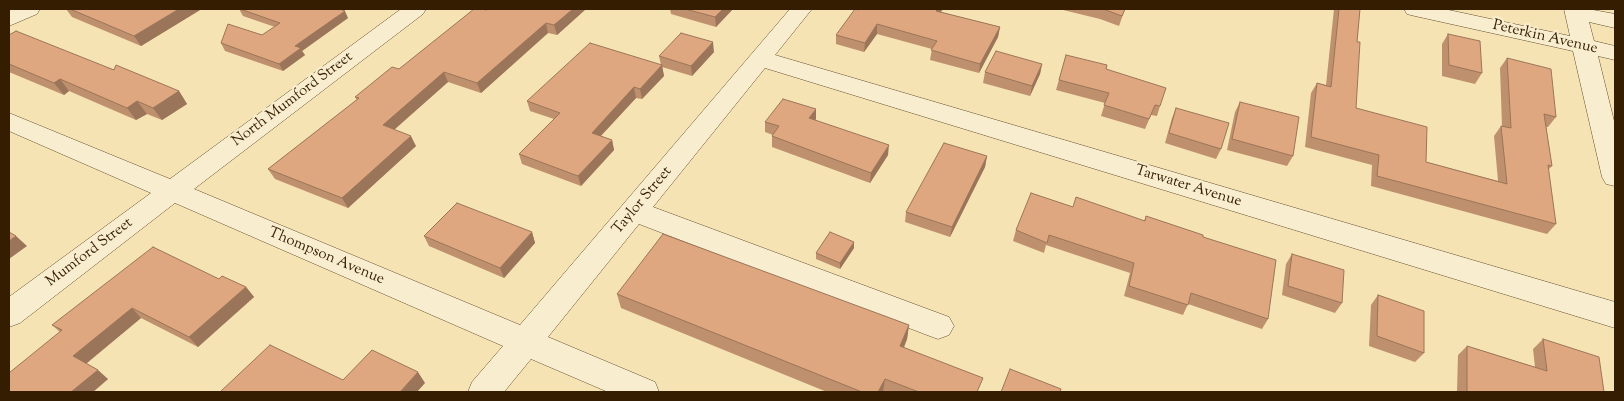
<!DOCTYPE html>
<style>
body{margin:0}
#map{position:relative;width:1624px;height:401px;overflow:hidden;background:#f5e3b3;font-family:"Sorts Mill Goudy",serif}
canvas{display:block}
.frame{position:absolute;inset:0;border:10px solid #341d01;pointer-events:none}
</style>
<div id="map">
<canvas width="1624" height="401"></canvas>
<div class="frame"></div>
</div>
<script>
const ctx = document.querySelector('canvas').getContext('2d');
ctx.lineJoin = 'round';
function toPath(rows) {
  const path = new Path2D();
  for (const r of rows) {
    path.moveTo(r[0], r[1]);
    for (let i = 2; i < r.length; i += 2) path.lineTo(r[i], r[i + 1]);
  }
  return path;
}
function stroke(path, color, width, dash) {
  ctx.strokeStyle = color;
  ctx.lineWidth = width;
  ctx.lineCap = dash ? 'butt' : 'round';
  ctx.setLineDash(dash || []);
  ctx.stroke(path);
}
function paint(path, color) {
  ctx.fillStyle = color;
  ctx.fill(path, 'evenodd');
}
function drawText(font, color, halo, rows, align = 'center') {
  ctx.font = font + ' "Sorts Mill Goudy",serif';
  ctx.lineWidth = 4.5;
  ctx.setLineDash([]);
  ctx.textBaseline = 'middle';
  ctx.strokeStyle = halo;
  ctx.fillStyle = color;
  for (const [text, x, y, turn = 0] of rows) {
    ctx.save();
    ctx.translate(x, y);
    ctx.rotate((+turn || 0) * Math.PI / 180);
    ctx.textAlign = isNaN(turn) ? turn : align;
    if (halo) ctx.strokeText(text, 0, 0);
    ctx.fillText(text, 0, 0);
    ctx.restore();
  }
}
const minor = toPath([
 [12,9,40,9,37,14,9,26,9,11,12,9],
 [401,9,426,9,423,14,194,189,520,325,790,9,812,9,775,55,1615,302,1615,328,765,68,653,207,949,317,954,326,949,335,938,339,927,335,639,224,548,337,655,382,659,392,608,392,531,359,504,392,468,392,472,382,503,346,175,203,20,323,9,327,9,297,151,193,9,131,9,113,170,179,401,9],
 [1404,9,1444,9,1570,36,1564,9,1588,9,1615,14,1615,28,1589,22,1594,41,1615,46,1615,60,1598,56,1615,125,1615,186,1606,184,1602,177,1573,51,1415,16,1407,14,1404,9]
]);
const wall = toPath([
 [66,9,199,9,200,10,141,46,72,17],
 [239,9,348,18,302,51,305,55,283,71,225,51,221,43,262,35,275,27,243,16],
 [488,9,586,9,557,35,548,33,481,93,448,82,394,130,416,146,348,208,275,179,268,169,357,100,355,97,399,69],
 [670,9,733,9,716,27,671,14],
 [1059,9,1125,9,1119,26,1100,19],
 [1334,9,1360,9,1357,42,1356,108,1426,162,1498,181,1494,136,1501,126,1502,126,1500,68,1507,58,1556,117,1548,127,1546,127,1552,166,1548,170,1556,224,1547,234,1371,186,1372,165,1305,147,1311,93,1317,83,1326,85],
 [859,10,940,12,1000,27,998,37,979,73,930,60,932,49,877,34,864,52,836,44,836,35],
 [1448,34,1482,73,1475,84,1442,76,1442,44],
 [9,35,179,91,187,104,162,120,147,114,136,120,69,91,64,95,9,72],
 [714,52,692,76,662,67,664,76,642,99,636,98,601,136,612,140,614,150,581,186,522,164,519,154,554,119,530,111,527,101,661,65,659,56],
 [1066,55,1106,69,1160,106,1157,116,1151,115,1145,129,1101,116,1105,103,1056,90],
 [1042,64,1040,74,1030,96,983,83,985,72],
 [1240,102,1293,156,1287,166,1227,150,1235,112],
 [1176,108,1221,149,1216,159,1165,143,1172,118],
 [816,119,815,120,888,155,870,183,772,147,772,136,773,135,765,132,765,122],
 [987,156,985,167,950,237,905,222,906,212],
 [1073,207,1144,221,1146,216,1203,237,1268,319,1262,329,1188,304,1183,315,1124,296,1130,273,1046,245,1044,253,1013,241,1016,230],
 [532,232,535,243,504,278,429,246,424,236],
 [854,248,840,269,816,259,816,253],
 [1292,254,1342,303,1335,313,1282,295,1286,264],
 [219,279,246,287,254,297,198,347,141,318,86,364,108,379,93,392,9,392,60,332,52,325],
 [617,294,909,325,907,339,904,348,979,392,827,392,621,308],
 [1378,295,1424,353,1415,362,1369,346,1371,305],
 [1543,339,1604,392,1457,392,1458,355,1467,346,1535,367,1533,349]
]);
const shadedWall = toPath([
 [179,9,199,9,200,10,141,46,134,36],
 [573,9,586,9,557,35,554,25],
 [723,9,733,9,716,27,715,17],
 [938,9,943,9,935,21,936,11],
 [345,11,348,18,302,51,305,55,283,71,279,64,295,46],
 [546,23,548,33,481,93,477,83],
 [877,24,877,34,864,52,865,43],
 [1000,27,998,37,979,73,980,64],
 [713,42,714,52,692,76,691,66],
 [1042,64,1040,74,1030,96,1032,86],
 [662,65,664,76,642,99,640,89],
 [444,72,448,82,388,135,383,125],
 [60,79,69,91,64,95,54,83],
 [634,87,636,98,594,143,592,133],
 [179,91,187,104,162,120,153,108],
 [137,101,147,114,136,120,127,108],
 [816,109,816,119,809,128,809,118],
 [411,136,416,146,348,208,342,198],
 [612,140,614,150,581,186,578,176],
 [889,145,888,155,870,183,871,173],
 [987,156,985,167,950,237,952,227],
 [532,232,535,243,504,278,500,268],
 [16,236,27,246,9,259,9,241],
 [854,242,854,248,840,269,840,263],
 [246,287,254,297,198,347,189,337],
 [132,308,141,318,83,366,73,356],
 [909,325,907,339,898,360,900,346],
 [98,370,108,379,93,392,71,392],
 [418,372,425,383,417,392,400,392],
 [885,379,883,392,878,392]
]);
const building = toPath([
 [70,9,179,9,134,36,70,9],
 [240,9,340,9,345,11,295,46,301,48,279,64,221,43,228,24,262,35,280,23,240,9],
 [474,9,482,9,486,10,488,9,573,9,554,25,546,23,477,83,444,72,383,125,411,136,342,198,268,169,359,98,355,97,392,67,399,69,474,9],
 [685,9,723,9,715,17,685,9],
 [855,9,859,10,859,9,938,9,936,11,1000,27,980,64,931,50,937,41,877,24,865,43,836,35,855,9],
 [1103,9,1125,9,1122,16,1103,9],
 [1339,9,1360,9,1357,42,1360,42,1356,108,1427,127,1426,162,1507,184,1501,126,1511,128,1507,58,1551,69,1556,117,1544,114,1552,166,1548,165,1556,224,1377,176,1379,155,1311,137,1317,83,1331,87,1339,9],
 [16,31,114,70,116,65,179,91,153,108,137,101,127,108,60,79,54,83,9,64,9,35,16,31],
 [681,33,713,42,691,66,659,56,681,33],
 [1448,34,1480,41,1482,73,1449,65,1448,34],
 [590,43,662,65,640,89,634,87,592,133,612,140,578,176,519,154,560,113,527,101,590,43],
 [996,51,1042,64,1032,86,985,72,996,51],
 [1066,55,1107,65,1106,69,1166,88,1160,106,1155,105,1149,119,1104,105,1109,93,1059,80,1066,55],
 [783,99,816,109,809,118,889,145,871,173,772,136,779,126,765,122,783,99],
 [1240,102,1299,117,1293,156,1232,139,1240,102],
 [1176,108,1229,123,1221,149,1169,133,1176,108],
 [944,143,987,156,952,227,906,212,944,143],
 [1031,193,1073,207,1076,197,1145,221,1146,216,1203,235,1203,237,1276,260,1268,319,1191,293,1188,305,1129,286,1134,263,1049,235,1047,243,1016,230,1031,193],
 [457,203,532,232,500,268,424,236,457,203],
 [9,232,16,236,9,241,9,232],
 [830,232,854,242,840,263,816,253,830,232],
 [663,234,909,325,900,346,983,378,977,392,919,392,885,379,878,392,862,392,617,294,663,234],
 [153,247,219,279,222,276,246,287,189,337,132,308,73,356,98,370,71,392,9,392,9,373,62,330,52,325,153,247],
 [1292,254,1344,270,1342,303,1288,286,1292,254],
 [1378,295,1424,311,1424,353,1377,336,1378,295],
 [1543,339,1599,357,1604,392,1467,392,1467,346,1547,371,1543,339],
 [270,345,343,380,372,350,418,372,400,392,220,392,270,345],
 [1010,369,1061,389,1060,392,1001,392,1010,369]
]);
const streetNames = [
 ["Peterkin Avenue",1545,38,13],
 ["North Mumford Street",293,100,-37],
 ["Tarwater Avenue",1188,187,17],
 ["Taylor Street",643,201,-50],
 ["Mumford Street",90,253,-37],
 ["Thompson Avenue",326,257,23]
];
stroke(minor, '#644e2e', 1);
paint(minor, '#f8edce');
paint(wall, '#bf906d');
paint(shadedWall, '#9b7559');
paint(building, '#dea77f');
stroke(building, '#9b7559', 1);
drawText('15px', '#341d01', '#f8edce', streetNames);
</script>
